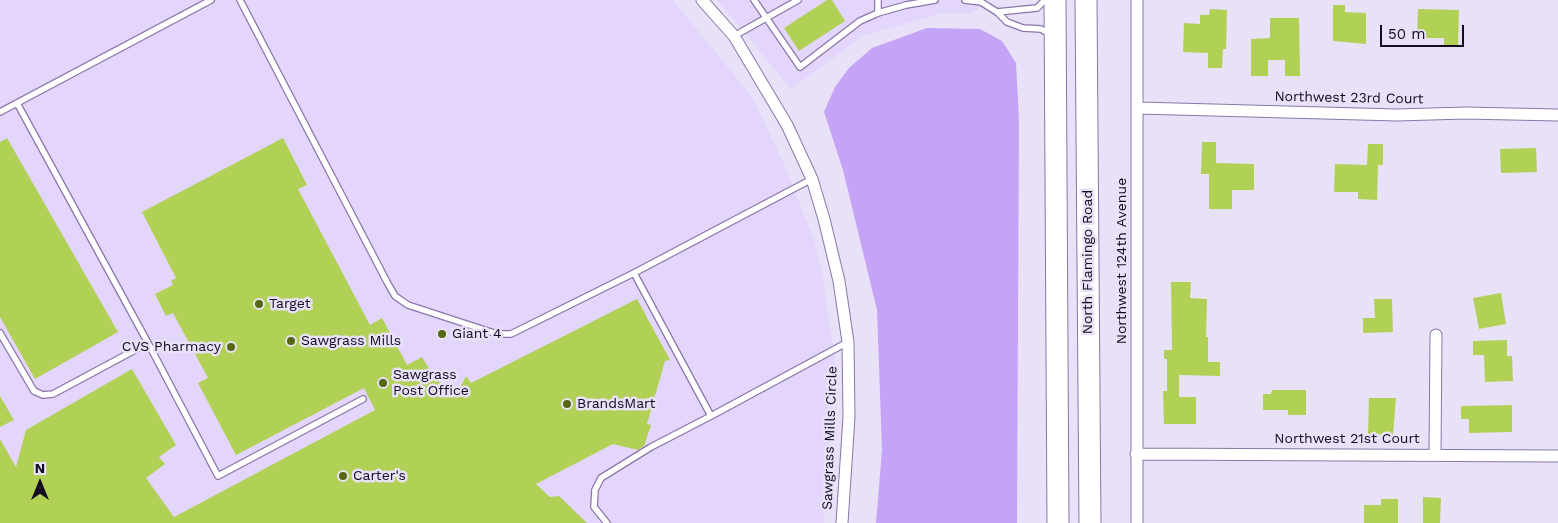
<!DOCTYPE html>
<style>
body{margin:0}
#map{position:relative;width:1558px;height:523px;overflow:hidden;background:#e9e1f8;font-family:"Work Sans",sans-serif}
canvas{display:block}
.north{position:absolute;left:15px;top:458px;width:50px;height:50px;-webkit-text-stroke:4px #e9e1f8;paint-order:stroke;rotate:0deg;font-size:14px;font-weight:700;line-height:20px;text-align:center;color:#130b1e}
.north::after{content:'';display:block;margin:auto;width:18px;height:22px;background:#130b1e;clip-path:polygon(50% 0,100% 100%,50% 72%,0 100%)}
.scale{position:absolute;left:1380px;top:25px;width:84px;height:22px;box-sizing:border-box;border:2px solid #130b1e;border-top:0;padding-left:6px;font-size:15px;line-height:18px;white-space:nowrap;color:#130b1e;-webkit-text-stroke:4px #e9e1f8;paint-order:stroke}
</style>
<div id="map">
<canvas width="1558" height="523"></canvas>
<div class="north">N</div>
<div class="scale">50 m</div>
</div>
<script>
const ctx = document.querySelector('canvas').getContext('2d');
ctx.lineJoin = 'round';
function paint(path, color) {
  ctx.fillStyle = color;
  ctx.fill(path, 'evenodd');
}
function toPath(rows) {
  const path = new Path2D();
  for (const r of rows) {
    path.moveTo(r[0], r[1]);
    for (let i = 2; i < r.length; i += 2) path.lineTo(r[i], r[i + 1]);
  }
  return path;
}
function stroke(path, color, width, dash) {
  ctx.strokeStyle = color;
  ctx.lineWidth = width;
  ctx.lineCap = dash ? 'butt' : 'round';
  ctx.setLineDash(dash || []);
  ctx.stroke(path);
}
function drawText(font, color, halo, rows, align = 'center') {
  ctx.font = font + ' "Work Sans",sans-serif';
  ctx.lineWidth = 5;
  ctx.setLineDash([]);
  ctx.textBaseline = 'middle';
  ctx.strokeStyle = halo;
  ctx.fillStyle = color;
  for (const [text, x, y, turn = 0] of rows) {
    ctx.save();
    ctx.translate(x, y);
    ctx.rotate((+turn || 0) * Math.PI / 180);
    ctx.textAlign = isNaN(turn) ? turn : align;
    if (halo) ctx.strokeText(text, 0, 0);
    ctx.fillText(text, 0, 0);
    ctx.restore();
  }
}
const built = toPath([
 [0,0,673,0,752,97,785,166,813,237,821,268,835,359,824,523,0,523],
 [717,0,986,0,972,14,943,13,863,36,791,89]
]);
const water = toPath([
 [927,28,980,29,1002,41,1016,63,1019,121,1017,523,876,523,882,450,877,310,843,170,824,112,835,87,849,68,872,48]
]);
const building = toPath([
 [827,0,832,0,845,21,799,51,784,28],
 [1333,5,1345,5,1345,12,1366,13,1366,44,1333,41],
 [1210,9,1227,10,1226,49,1223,49,1222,68,1208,68,1208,53,1183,52,1184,23,1200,24,1200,15,1209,15],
 [1418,9,1459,10,1458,46,1444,45,1444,38,1417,38],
 [1270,18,1299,18,1300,76,1285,76,1285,60,1268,60,1268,76,1251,76,1251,39,1270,38],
 [7,138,118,332,35,379,0,317,0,142],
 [283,138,307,185,298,189,370,325,382,318,407,365,422,357,431,372,446,370,439,382,448,393,460,388,466,376,471,383,637,299,670,360,665,361,647,424,651,425,644,446,638,450,613,444,536,484,550,497,559,496,587,523,0,523,0,439,16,467,26,430,132,369,176,445,159,457,165,464,146,478,174,517,375,410,364,388,236,455,198,383,208,378,173,313,166,316,155,294,173,285,171,281,176,278,142,212],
 [1202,142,1216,142,1216,163,1254,164,1254,190,1232,190,1232,209,1209,209,1209,174,1201,174],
 [1368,144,1383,144,1383,165,1378,165,1377,200,1358,199,1358,192,1334,192,1335,164,1367,165],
 [1536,148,1537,172,1501,173,1500,149],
 [1171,282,1191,282,1190,298,1207,299,1206,337,1208,337,1208,362,1220,362,1220,376,1179,375,1179,397,1196,397,1196,424,1164,424,1163,391,1167,391,1167,359,1164,359,1164,350,1172,350],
 [1501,293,1506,324,1479,329,1473,298],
 [1374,299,1392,299,1393,332,1363,333,1363,318,1375,318],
 [1507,340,1507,356,1512,356,1513,381,1485,382,1484,355,1473,355,1473,341],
 [1272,390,1306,390,1306,415,1288,415,1288,410,1263,410,1263,394,1271,394],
 [0,396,14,420,0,427],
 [1369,398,1396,398,1393,435,1368,434],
 [1512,405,1512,432,1469,433,1469,419,1461,419,1461,406],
 [1423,497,1441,498,1440,523,1423,523],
 [1381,499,1398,499,1398,523,1364,523,1364,505,1381,505]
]);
const lane = toPath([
 [240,0,387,282,395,296,408,305,497,334,511,334,634,273],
 [754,0,800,67,860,21,878,13,906,5,935,0],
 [878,0,878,13],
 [965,0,981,2,997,12,1007,22,1023,28,1041,29,1051,35],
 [997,12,1037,8,1045,0],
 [734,36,798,0],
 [0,112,211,0],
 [0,333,34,391,43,395,53,394,148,343,17,103],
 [148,343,218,476,363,399],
 [711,416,848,342],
 [607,523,594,507,595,490,601,478,651,447,711,416,634,273,812,179]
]);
const street = toPath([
 [702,0,734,36,787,125,812,179,824,219,839,281,848,342,849,417,842,523],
 [1139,108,1397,115,1465,113,1558,115],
 [1136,454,1558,456],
 [1435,454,1436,335],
 [1137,523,1137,0]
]);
const highway = toPath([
 [1055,0,1058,523],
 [1086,0,1090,523]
]);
const markers = [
 [259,304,5,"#546712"],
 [442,334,5,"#546712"],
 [291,341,5,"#546712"],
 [231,347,5,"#546712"],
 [383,383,5,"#546712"],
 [567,404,5,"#546712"],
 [343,476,5,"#546712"]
];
const streetNames = [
 ["Northwest 23rd Court",1349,98,1],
 ["Northwest 124th Avenue",1122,261,-90],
 ["North Flamingo Road",1088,262,-90],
 ["Sawgrass Mills Circle",830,438,-88],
 ["Northwest 21st Court",1347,439]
];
const poiNames = [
 ["Target",269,304],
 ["Giant 4",452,334],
 ["Sawgrass Mills",301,341],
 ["CVS Pharmacy",221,347,"right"],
 ["Sawgrass",393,375],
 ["Post Office",393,391],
 ["BrandsMart",577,404],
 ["Carter's",353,476]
];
paint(built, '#e3d5fb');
paint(water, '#c5a3f7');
paint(building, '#b1d156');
stroke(lane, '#8a76a9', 8);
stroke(street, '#8a76a9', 13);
stroke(highway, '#8a76a9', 23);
stroke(lane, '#fff', 5.5);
stroke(street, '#fff', 11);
stroke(highway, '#fff', 21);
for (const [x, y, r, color] of markers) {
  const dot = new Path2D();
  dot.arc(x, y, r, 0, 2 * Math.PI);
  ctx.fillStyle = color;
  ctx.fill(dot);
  stroke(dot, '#e9e1f8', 2);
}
drawText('14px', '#130b1e', '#e9e1f8', streetNames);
drawText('14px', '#130b1e', '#e9e1f8', poiNames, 'left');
</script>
